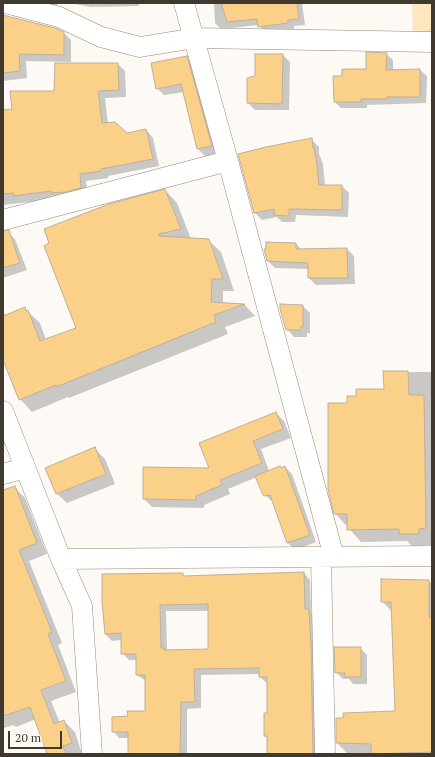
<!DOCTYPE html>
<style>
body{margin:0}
#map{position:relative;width:435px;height:757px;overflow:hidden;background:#fdfaf5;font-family:"PT Serif",serif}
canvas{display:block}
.frame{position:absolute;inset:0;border:4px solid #3f3930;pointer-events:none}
.scale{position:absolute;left:8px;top:731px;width:54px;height:18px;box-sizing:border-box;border:2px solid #3f3930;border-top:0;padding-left:5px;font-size:12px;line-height:14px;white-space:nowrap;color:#3f3930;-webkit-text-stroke:3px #fdfaf5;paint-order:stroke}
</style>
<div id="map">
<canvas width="435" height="757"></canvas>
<div class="frame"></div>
<div class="scale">20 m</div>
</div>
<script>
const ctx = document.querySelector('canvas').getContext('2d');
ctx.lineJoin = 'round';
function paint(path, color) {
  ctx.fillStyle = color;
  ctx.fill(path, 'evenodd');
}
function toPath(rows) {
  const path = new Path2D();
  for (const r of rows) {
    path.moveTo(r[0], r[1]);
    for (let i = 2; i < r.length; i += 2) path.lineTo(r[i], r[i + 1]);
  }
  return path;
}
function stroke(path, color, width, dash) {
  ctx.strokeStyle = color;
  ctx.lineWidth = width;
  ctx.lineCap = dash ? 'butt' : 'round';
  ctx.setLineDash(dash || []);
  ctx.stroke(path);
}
const green = toPath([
 [412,3,432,3,432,34,413,34]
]);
const shadow = toPath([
 [39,3,58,3,56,9],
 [70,3,139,3,139,6,91,7],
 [214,3,302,3,305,25,294,26,294,30,266,33,259,25,221,29,215,23],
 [3,15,64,33,71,40,71,62,26,61,27,78,3,81],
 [386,54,393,60,393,71,420,70,427,76,426,103,367,105,367,108,341,108,335,102,343,77,367,70],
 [283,55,290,62,289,110,255,110,248,103,256,77],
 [187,57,194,65,218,153,205,156,198,149,184,92,164,95,157,88],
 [118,64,125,71,126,97,105,98,108,124,126,135,146,130,153,138,159,166,108,176,108,178,86,181,88,195,3,205,3,111,13,110],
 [312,140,319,147,319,154,323,164,325,186,342,186,349,193,348,217,296,215,295,222,282,222,277,217,262,220,255,213,239,155],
 [165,190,177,203,191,239,208,240,221,252,234,291,223,291,223,304,244,304,255,316,225,327,228,334,69,398,68,397,32,412,20,399,3,355,3,312,6,316,24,308,40,323,46,340,77,328],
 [3,232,7,232,15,239,27,270,3,278],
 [296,244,301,249,347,249,354,256,355,284,316,285,309,278,309,269,275,268,268,261,267,250],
 [303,306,310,313,310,333,307,333,307,337,294,337,287,329],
 [384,372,432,372,431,545,412,546,407,541,361,542,335,513,348,404,357,397,385,390],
 [276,413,284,421,291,438,261,449,269,471,285,467,292,474,316,542,295,550,288,543,274,503,264,494,257,477,228,489,230,494,204,505,204,508,152,507,144,499,210,469],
 [95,449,105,459,115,484,67,503,56,493],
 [14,487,25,498,47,554,29,561,62,643,58,645,76,692,51,701,60,723,64,721,75,732,82,754,50,754,36,719,16,727,14,725,3,728,3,492],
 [304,573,310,580,311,613,315,617,320,754,268,754,268,739,265,736,268,714,268,684,260,677,260,674,201,675,201,708,187,709,187,754,129,754,129,738,119,738,113,731,129,717,146,712,146,681,137,675,137,660,129,660,122,653,122,640,112,641,105,634,103,601,183,574,185,577],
 [166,611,209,611,209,650,167,651],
 [429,581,432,584,432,754,348,754,337,743,396,712,392,612,382,601],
 [360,648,367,655,367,684,353,684,349,679,343,679,336,672]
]);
const building = toPath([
 [221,3,297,3,299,19,288,20,288,23,258,27,257,19,227,22,221,3],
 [3,15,55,28,64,32,64,55,19,54,20,71,3,73,3,15],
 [366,52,387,53,386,70,420,69,420,97,387,97,387,99,361,99,361,102,334,102,333,76,342,76,342,69,366,69,366,52],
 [255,54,283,54,282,104,247,103,247,78,255,76,255,54],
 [187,56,212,146,197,149,181,84,156,89,151,63,187,56],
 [55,63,118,63,119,90,98,91,102,123,115,122,127,133,146,129,153,159,101,169,101,171,80,174,81,188,66,192,51,193,51,191,13,196,13,193,3,194,3,110,12,109,10,91,54,91,55,63],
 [312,138,313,148,314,148,315,156,316,156,319,185,342,185,342,210,289,209,289,216,274,215,274,209,254,213,238,154,266,147,312,138],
 [165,189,181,229,159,234,159,236,209,239,223,279,212,279,211,302,245,304,214,315,216,322,56,387,56,385,19,400,3,360,3,316,25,307,26,311,28,310,40,341,76,328,44,246,49,243,44,229,109,204,165,189],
 [9,230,20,263,3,268,3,231,9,230],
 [266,242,296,243,296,249,347,248,348,278,308,278,308,263,267,261,264,249,266,249,266,242],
 [280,304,303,305,303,327,301,327,301,330,286,330,280,309,280,304],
 [383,371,408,371,409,395,424,395,426,528,419,529,419,534,399,534,399,529,347,530,347,514,334,514,328,489,328,403,347,403,347,396,356,396,356,389,384,389,383,371],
 [276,412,283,429,253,441,262,463,220,480,222,485,196,496,196,500,143,499,143,467,209,468,199,443,276,412],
 [95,447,106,474,56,494,45,468,95,447],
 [280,466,281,468,285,466,310,535,287,543,270,495,265,496,263,495,255,476,280,466],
 [15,486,37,543,19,550,52,632,48,634,66,681,41,690,54,724,64,720,72,743,63,746,66,754,47,754,30,707,3,716,3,490,15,486],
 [304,572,305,609,309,609,311,647,313,754,267,754,267,736,264,736,264,713,267,713,267,677,259,677,259,668,194,669,195,702,181,702,180,754,128,754,128,732,112,732,112,717,128,716,127,711,145,711,145,675,136,675,136,654,121,654,121,633,105,634,102,602,102,574,183,573,183,576,304,572],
 [208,604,208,649,164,650,164,648,161,648,160,605,208,604],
 [381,579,429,580,429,617,432,617,432,752,371,754,371,744,336,743,336,718,343,718,343,713,395,711,391,602,381,602,381,579],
 [334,647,361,647,361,677,345,677,345,673,335,673,334,647]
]);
const minor = toPath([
 [6,3,59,17,101,37,140,47,195,38,432,42],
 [184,3,228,161,334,557],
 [3,220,228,161],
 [3,411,61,559,82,606,92,754],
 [3,474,25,468],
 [321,557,325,754],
 [61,559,432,556]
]);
paint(green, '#fee6c0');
paint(shadow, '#0003');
paint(building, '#fbd18a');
stroke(building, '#beaf99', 1);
stroke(minor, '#978973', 21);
stroke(minor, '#fff', 20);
</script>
